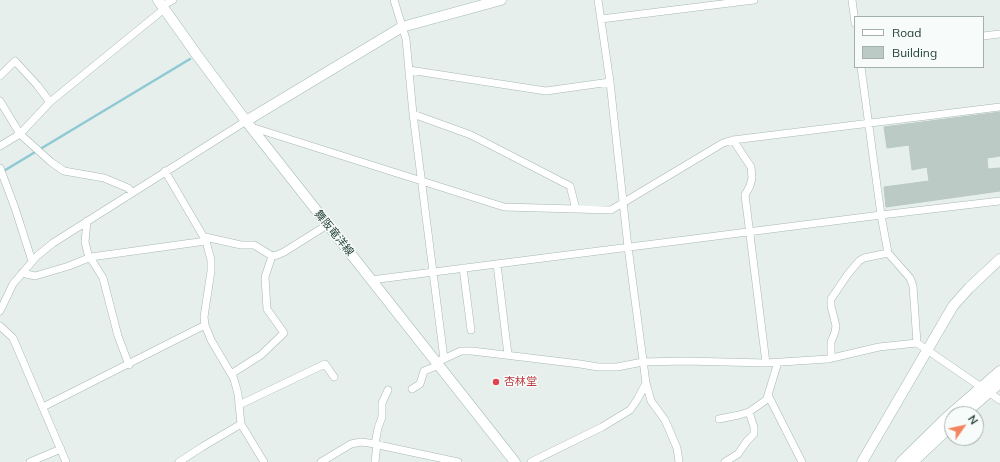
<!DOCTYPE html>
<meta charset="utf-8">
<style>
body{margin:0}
#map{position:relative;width:1000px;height:462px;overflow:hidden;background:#e6efeb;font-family:Mulish,sans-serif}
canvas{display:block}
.legend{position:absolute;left:854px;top:16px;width:130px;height:52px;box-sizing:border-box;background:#f7fbf9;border:1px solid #a3b1ad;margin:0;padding:5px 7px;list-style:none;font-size:12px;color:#24423a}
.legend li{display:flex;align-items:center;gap:8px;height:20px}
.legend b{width:20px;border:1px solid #a3b1ad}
.north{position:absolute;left:944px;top:406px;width:40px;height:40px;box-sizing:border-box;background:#f7fbf9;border:1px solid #a3b1ad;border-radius:50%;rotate:56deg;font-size:11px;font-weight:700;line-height:16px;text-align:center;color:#24423a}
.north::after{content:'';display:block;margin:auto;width:14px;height:18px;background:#f4845f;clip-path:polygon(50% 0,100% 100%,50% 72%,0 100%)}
</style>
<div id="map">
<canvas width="1000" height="462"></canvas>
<ul class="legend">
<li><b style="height:5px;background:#fff"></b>Road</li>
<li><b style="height:11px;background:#bbcac4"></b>Building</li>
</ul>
<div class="north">N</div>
</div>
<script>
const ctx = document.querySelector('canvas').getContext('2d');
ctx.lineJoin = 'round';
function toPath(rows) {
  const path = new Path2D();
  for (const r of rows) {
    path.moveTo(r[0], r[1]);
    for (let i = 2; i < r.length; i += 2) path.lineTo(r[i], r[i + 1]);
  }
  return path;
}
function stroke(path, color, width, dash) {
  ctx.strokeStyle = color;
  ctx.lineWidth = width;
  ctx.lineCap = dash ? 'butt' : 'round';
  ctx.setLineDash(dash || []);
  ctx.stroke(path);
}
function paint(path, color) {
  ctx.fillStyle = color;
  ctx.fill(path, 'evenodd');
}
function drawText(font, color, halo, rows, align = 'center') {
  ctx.font = font + ' Mulish,"Noto Sans JP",sans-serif';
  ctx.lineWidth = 3;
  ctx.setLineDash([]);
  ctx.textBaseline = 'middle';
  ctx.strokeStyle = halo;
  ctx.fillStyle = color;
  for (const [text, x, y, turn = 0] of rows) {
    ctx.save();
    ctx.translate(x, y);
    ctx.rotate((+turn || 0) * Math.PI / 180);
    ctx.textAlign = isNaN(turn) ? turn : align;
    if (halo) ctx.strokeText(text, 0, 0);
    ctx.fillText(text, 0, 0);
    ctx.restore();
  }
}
const stream = toPath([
 [2,172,190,59]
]);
const building = toPath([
 [1000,112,1000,156,987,158,988,169,1000,168,1000,191,886,207,884,187,929,181,927,167,912,170,909,145,887,148,884,127,1000,112]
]);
const street = toPath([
 [394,0,406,39,413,114,444,359],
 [598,0,610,82,628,247,646,383,651,401,665,420,677,448,679,462],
 [852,0,855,23],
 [162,6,173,0],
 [601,19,754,0],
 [983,36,1000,34],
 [861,67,881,215,888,253,910,278,913,286,917,343],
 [409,70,546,91,610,82],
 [0,76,15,61,37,85,50,102],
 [0,101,20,134,51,162,64,171,104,178,128,188,132,192],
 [413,114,471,135,570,186,576,209],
 [251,127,504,207,611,210,723,143,733,140,1000,107],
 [733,140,751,167,752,178,750,186,745,195,766,363],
 [0,146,20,134,50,102,164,9],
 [0,168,15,208,32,261],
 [165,171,206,241,211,260,211,271,204,317,205,325,211,340,234,379,238,394,241,424,264,462],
 [87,221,85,242,88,254,103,278,118,336,129,365],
 [205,237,241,245,254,245,272,256,277,255,284,252,327,225],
 [497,264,508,355],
 [463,268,471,330],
 [22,273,35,276,69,266,91,257,206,241],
 [371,280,881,215,1000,201],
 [0,311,13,284,37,256,53,243,246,121],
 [0,326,13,338,66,462],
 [831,358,831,342,835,332,836,326,831,306,831,299,848,274,859,261,864,258,888,253],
 [437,362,461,351,472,351,580,364,598,367,617,367,643,362,686,361,766,363,828,359,879,347,917,343,1000,400],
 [778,362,768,395,802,462],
 [231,374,261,355,284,333,267,309,265,277,272,256],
 [412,389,420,384,424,371,439,365],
 [239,405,325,364,334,377],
 [43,407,205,325],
 [719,419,739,415,749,412,766,400,768,395],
 [375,444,378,428,382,417,382,403,388,390],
 [30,462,61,449],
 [179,462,202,447,241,424],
 [321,462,351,444,361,442,369,443,458,462],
 [375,462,377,444],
 [531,462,602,427,630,410,637,400,646,383],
 [725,462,738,454,747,441,754,434,754,427,749,412]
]);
const secondary = toPath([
 [158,0,197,55,246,121,515,462],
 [246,121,402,27,501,0],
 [964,414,1000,383],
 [862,462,953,306,969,288,1000,259],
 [901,462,947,417,1000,371],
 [913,462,952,425]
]);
const markers = [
 [496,382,4,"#e0444e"]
];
const streetNames = [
 ["舞阪竜洋線",334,233,51]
];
const healthNames = [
 ["杏林堂",504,382]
];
stroke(stream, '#8ec9d4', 2.5);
paint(building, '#bbcac4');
stroke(building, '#b8c9c2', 1);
stroke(street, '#a8b8b2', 8);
stroke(secondary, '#a4bbb3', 11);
stroke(street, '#fff', 7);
stroke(secondary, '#fff', 10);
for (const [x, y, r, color] of markers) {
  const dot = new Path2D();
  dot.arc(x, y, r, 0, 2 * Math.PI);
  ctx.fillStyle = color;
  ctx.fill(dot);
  stroke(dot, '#f7fbf9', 1.5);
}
drawText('11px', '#24423a', '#f7fbf9', streetNames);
drawText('11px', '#be3a42', '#f7fbf9', healthNames, 'left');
</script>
